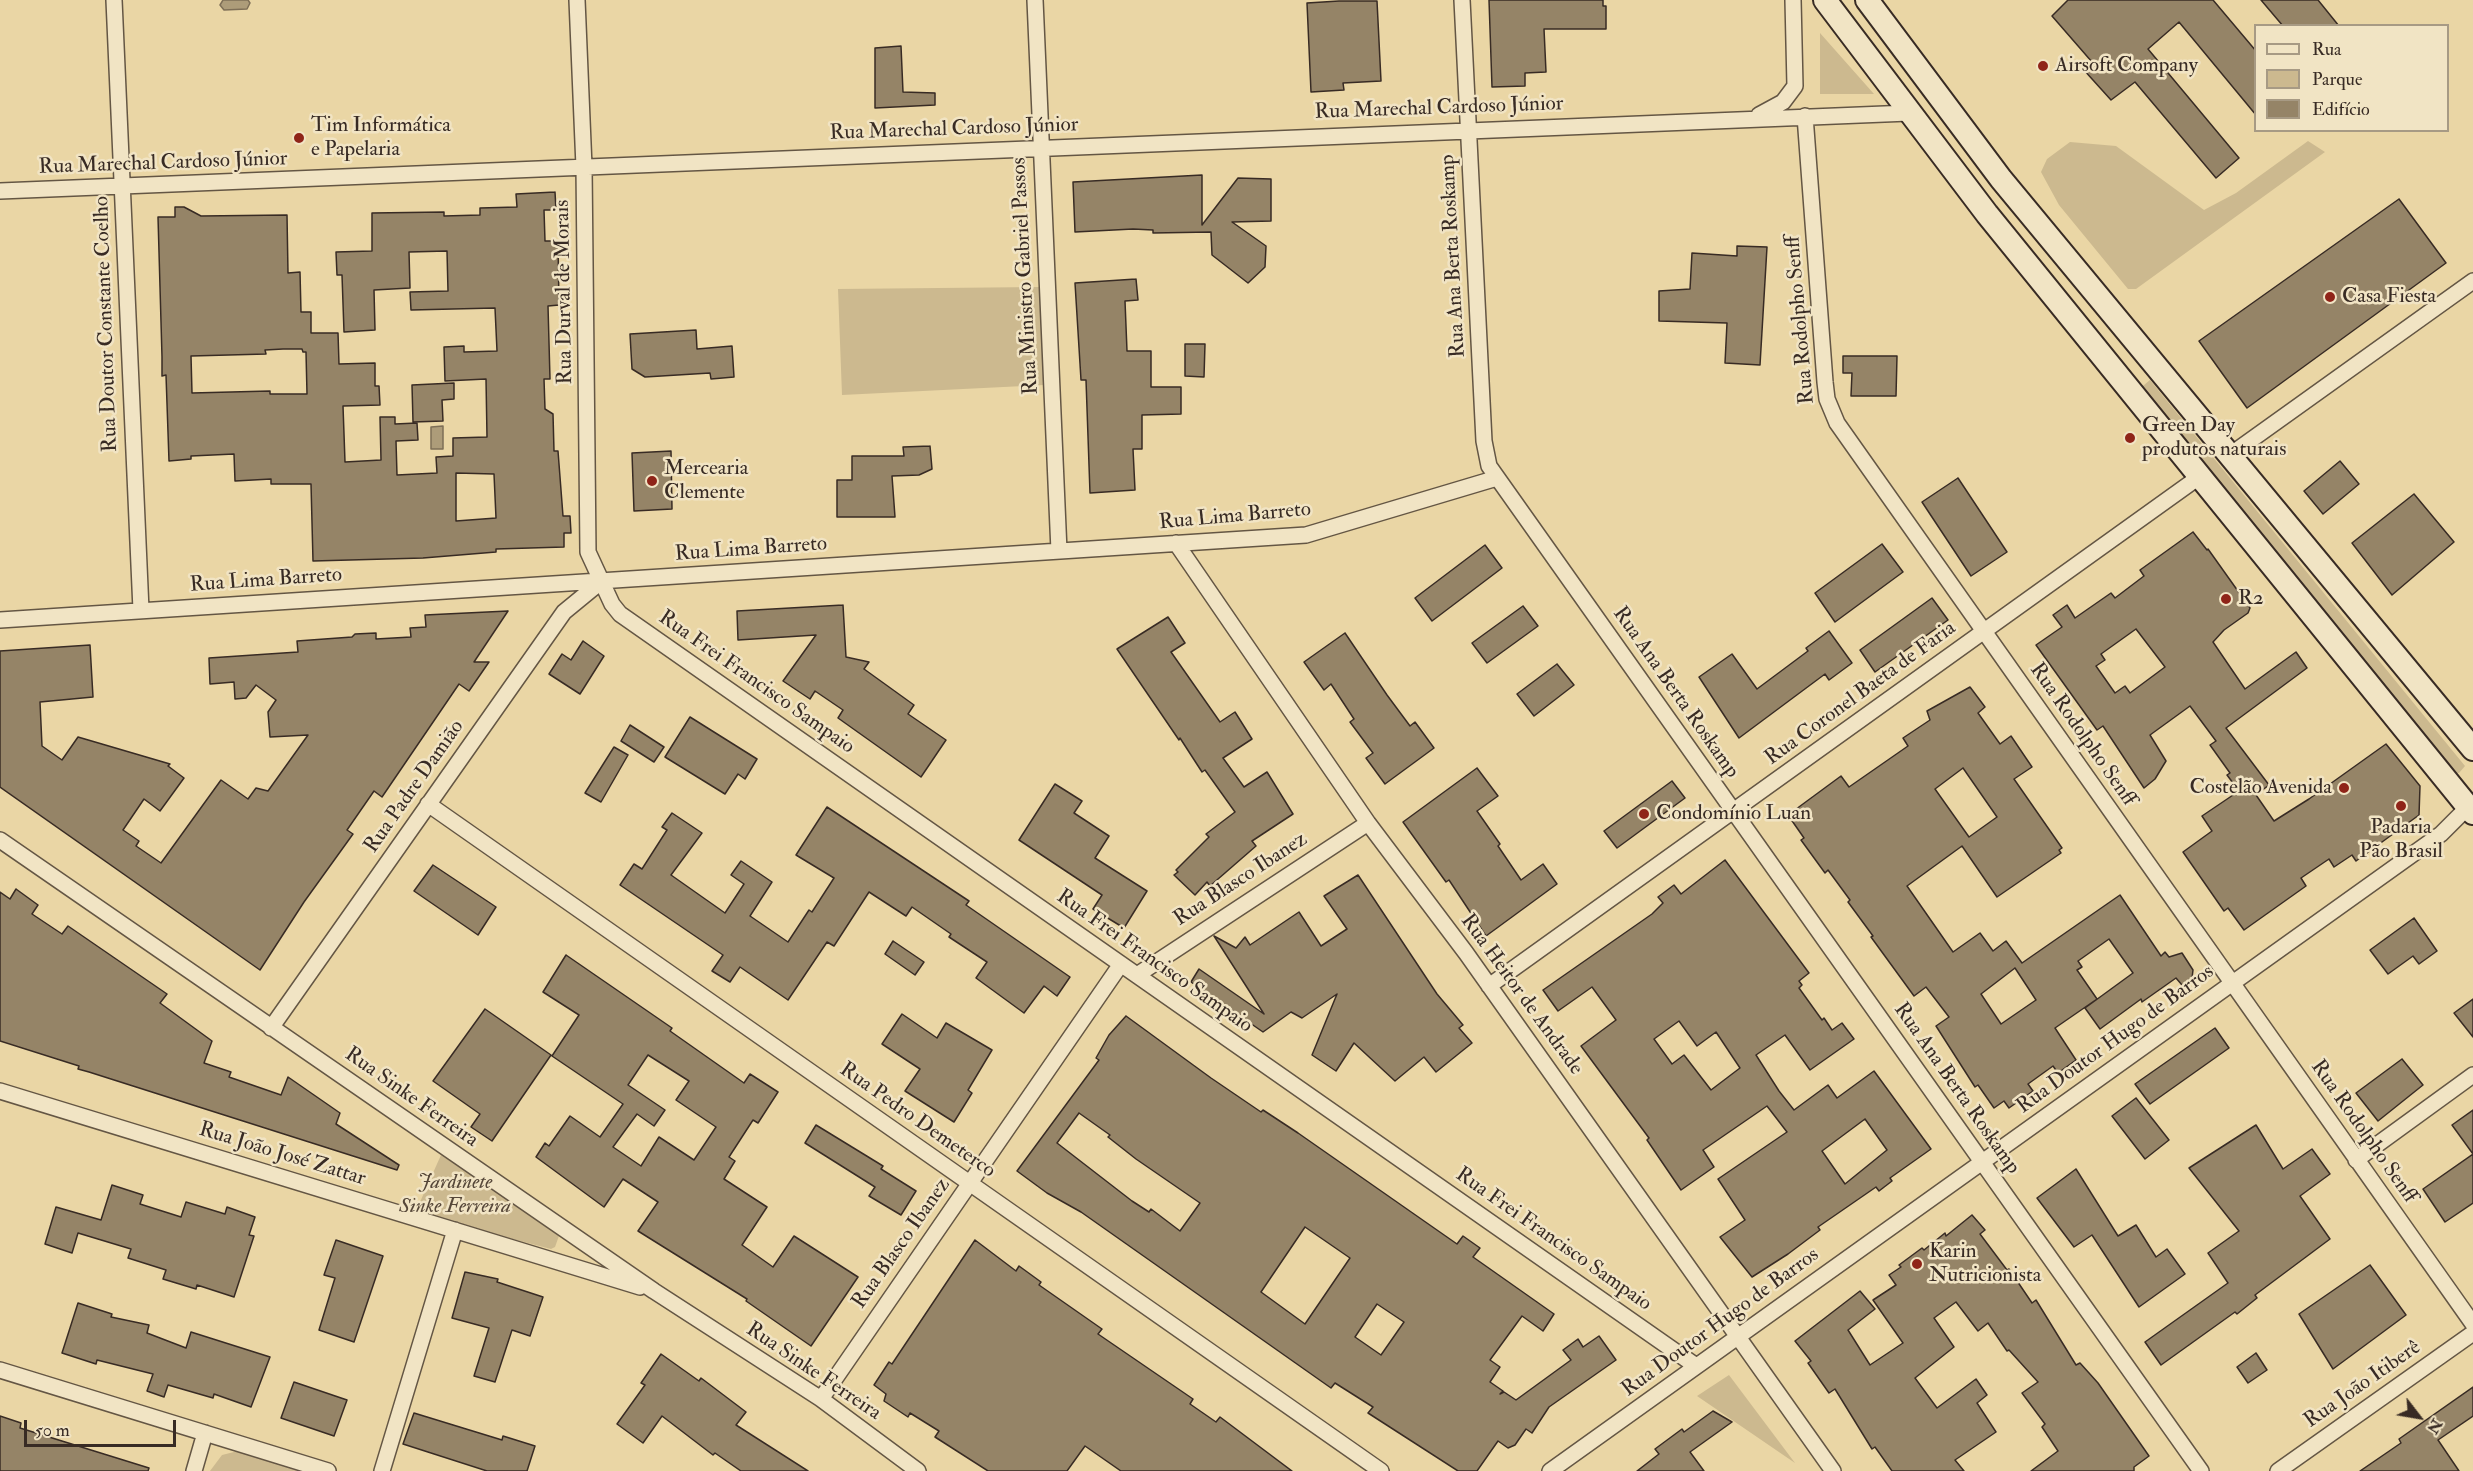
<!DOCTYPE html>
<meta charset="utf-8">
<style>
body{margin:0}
#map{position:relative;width:2473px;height:1471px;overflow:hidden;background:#ead6a5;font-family:"IM FELL Double Pica",serif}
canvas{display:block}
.legend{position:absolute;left:2254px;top:24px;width:195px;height:108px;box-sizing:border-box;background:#f1e4c4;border:2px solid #a79a84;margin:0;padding:8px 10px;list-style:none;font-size:18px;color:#382b24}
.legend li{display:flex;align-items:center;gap:12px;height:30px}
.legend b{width:30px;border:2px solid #a79a84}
.north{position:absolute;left:2389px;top:1387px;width:60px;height:60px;-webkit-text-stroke:4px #f1e4c4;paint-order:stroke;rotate:121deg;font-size:16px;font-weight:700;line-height:24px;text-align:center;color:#382b24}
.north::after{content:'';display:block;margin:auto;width:21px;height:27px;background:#382b24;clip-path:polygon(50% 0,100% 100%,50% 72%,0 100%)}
.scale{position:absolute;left:24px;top:1420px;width:152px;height:27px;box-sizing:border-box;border:3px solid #382b24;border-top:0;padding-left:8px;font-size:18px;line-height:21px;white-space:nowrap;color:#382b24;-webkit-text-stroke:4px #f1e4c4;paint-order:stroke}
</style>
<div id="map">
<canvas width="2473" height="1471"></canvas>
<ul class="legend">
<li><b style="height:8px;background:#f1e4c4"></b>Rua</li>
<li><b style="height:16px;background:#ccb98f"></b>Parque</li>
<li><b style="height:16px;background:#958467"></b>Edifício</li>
</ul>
<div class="north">N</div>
<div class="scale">50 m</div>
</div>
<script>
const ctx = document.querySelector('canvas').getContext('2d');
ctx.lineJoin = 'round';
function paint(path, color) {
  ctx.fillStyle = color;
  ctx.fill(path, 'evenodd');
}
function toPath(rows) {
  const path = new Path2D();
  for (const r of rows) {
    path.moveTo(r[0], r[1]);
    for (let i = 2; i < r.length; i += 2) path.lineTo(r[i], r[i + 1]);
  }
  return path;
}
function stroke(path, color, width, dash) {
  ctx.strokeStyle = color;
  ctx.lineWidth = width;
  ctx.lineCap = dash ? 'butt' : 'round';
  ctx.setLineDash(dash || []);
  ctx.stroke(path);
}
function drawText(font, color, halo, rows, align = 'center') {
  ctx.font = font + ' "IM FELL Double Pica",serif';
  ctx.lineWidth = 5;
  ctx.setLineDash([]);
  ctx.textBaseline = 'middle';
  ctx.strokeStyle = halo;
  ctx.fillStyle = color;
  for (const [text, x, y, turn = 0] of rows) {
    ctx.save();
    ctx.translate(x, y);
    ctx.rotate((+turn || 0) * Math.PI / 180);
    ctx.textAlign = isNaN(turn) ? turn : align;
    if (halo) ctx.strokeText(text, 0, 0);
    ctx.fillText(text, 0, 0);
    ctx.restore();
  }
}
const green = toPath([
 [1820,33,1874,94,1820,94],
 [2308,141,2325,152,2136,289,2128,289,2059,205,2041,172,2047,159,2070,142,2116,146,2204,210,2236,193],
 [1040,287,1044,385,842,395,838,289],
 [2150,380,2465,766,2459,773,2455,773,2138,390],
 [441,1155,560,1233,555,1247,551,1249,482,1231,416,1211],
 [1729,1375,1795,1463,1697,1396],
 [234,1452,238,1452,301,1471,210,1471,222,1455]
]);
const water = toPath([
 [223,0,248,0,250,3,247,9,224,10,220,5,223,0],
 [443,426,443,449,431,449,431,427,443,426]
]);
const building = toPath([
 [1489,0,1603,0,1603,6,1606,6,1606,29,1544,29,1546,72,1525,73,1525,86,1492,87,1489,0],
 [2068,0,2213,0,2256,51,2256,115,2179,22,2148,49,2239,158,2216,178,2135,82,2111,100,2083,69,2092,62,2052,16,2068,0],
 [2261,0,2318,0,2339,26,2283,26,2261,0],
 [1339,1,1377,1,1381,81,1343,83,1344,90,1311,92,1307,3,1339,1],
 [901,46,903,92,935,93,935,105,875,108,875,48,901,46],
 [1202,175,1202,225,1238,178,1271,179,1271,221,1232,222,1266,246,1265,267,1248,283,1212,255,1211,232,1153,233,1153,230,1133,229,1075,232,1073,182,1202,175],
 [555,192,556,210,544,210,545,241,558,241,559,305,548,306,550,379,544,379,545,409,553,414,554,451,558,451,563,516,570,516,571,533,564,533,564,547,496,549,496,552,423,558,313,561,311,484,271,484,271,479,235,481,234,454,191,456,191,459,169,461,166,375,162,376,162,357,158,217,175,217,175,207,184,207,201,216,287,215,288,273,300,272,301,312,311,312,311,333,338,333,339,364,375,363,375,386,379,386,380,405,343,406,345,462,381,460,380,417,395,417,395,424,417,423,418,440,396,441,397,475,437,473,436,457,453,456,453,438,487,437,486,379,445,381,444,347,464,346,464,352,497,351,495,308,411,310,410,292,448,291,447,251,409,252,410,288,374,290,375,330,344,332,342,275,337,275,336,252,372,251,372,213,444,212,444,216,480,215,480,208,517,207,516,194,555,192],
 [283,349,302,349,303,352,306,352,307,394,270,394,270,391,192,393,191,356,266,354,265,350,283,349],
 [456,473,494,474,496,518,456,521,456,473],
 [2399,199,2446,263,2247,408,2199,341,2399,199],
 [1737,246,1767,247,1760,365,1725,363,1727,323,1659,321,1659,291,1690,289,1692,253,1737,256,1737,246],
 [1136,279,1138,300,1125,301,1127,351,1151,351,1151,387,1181,387,1181,414,1142,415,1142,449,1133,449,1135,490,1090,493,1086,380,1081,380,1075,283,1136,279],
 [696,330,697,349,732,346,734,377,711,379,710,373,645,377,632,369,630,334,696,330],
 [1185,344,1205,344,1204,377,1185,376,1185,344],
 [1843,356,1897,356,1896,396,1851,396,1852,373,1843,373,1843,356],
 [454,383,454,399,442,400,443,421,413,422,412,385,454,383],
 [930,446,932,469,919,475,892,476,895,517,837,517,837,480,852,480,852,456,904,456,903,447,930,446],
 [671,451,672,509,634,511,632,453,671,451],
 [2340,461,2359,484,2323,514,2304,491,2340,461],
 [1958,478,2007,552,1971,576,1922,502,1958,478],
 [2414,494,2454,542,2392,595,2352,543,2414,494],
 [2193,532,2207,550,2208,549,2250,608,2248,613,2224,630,2213,642,2245,689,2296,652,2307,668,2226,728,2269,785,2256,795,2274,821,2309,799,2386,744,2420,786,2419,815,2356,861,2352,855,2334,867,2329,859,2301,878,2306,886,2244,930,2228,908,2224,911,2183,852,2212,831,2202,816,2239,791,2227,775,2230,773,2210,745,2216,741,2190,706,2150,735,2166,761,2155,779,2144,788,2103,726,2097,730,2036,645,2062,627,2053,615,2067,605,2075,618,2111,593,2115,598,2144,576,2140,570,2193,532],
 [2136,629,2165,667,2130,693,2125,686,2115,693,2096,666,2105,660,2101,654,2136,629],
 [1882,544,1903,572,1835,622,1815,593,1882,544],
 [1485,545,1502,568,1432,621,1415,598,1485,545],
 [1932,598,1948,620,1875,672,1860,650,1932,598],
 [843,605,846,657,869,662,864,669,914,705,908,714,946,740,921,777,838,718,843,710,815,691,810,699,783,681,816,635,738,640,737,611,843,605],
 [1523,606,1538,626,1487,663,1472,643,1523,606],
 [508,611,474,662,489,662,469,691,459,684,382,797,374,791,347,830,353,834,304,902,260,970,0,787,0,651,90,645,93,697,40,702,42,746,62,760,78,737,170,764,168,766,184,778,160,811,144,799,123,830,139,841,136,846,161,863,221,780,248,799,256,788,268,791,308,735,270,737,268,712,276,700,256,685,246,698,235,699,234,682,210,684,209,658,298,652,297,641,352,637,355,634,376,633,376,639,411,637,410,628,426,627,425,615,508,611],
 [1168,617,1185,643,1171,652,1220,722,1235,712,1252,739,1223,758,1244,787,1267,772,1293,814,1252,841,1256,846,1210,886,1207,882,1195,895,1174,875,1178,872,1176,870,1209,837,1206,834,1235,812,1205,770,1202,772,1180,738,1179,740,1117,649,1168,617],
 [1829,631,1852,663,1829,680,1825,674,1739,738,1699,677,1732,654,1757,689,1808,651,1806,648,1829,631],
 [1345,633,1387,695,1410,726,1415,722,1434,748,1385,784,1366,758,1373,753,1350,722,1354,719,1331,684,1324,690,1304,662,1345,633],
 [583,641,604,656,580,694,549,674,562,654,571,660,583,641],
 [1557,664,1574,685,1534,716,1517,694,1557,664],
 [1970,687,1985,707,1978,713,2000,744,2011,736,2032,767,2014,779,2062,848,2059,850,2061,853,1997,897,1962,846,1907,886,1953,952,1980,933,1993,951,2006,941,2022,963,2120,895,2161,956,2165,952,2169,957,2182,953,2193,970,2192,978,2182,985,2176,978,2142,1002,2141,999,2100,1029,2085,1008,2133,973,2109,939,2078,961,2082,967,2077,970,2097,999,2055,1028,2076,1060,2058,1073,2053,1066,2028,1084,2033,1091,2009,1108,2004,1101,1994,1108,1978,1085,1975,1087,1936,1026,1949,1017,1926,987,1914,996,1871,937,1873,936,1848,902,1850,900,1828,870,1825,873,1801,840,1804,838,1788,815,1841,776,1849,787,1908,746,1903,738,1930,720,1927,711,1970,687],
 [1963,768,1997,817,1969,837,1935,789,1963,768],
 [2015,968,2036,1000,2001,1024,1981,994,2015,968],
 [690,717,757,759,745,779,738,774,725,794,665,757,690,717],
 [630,725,664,747,654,762,621,741,630,725],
 [614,747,628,755,601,802,585,793,614,747],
 [1477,768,1498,796,1477,811,1500,844,1498,846,1521,880,1543,864,1557,884,1486,936,1449,880,1446,882,1403,822,1477,768],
 [1672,781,1685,798,1617,848,1604,831,1672,781],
 [1055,784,1082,801,1074,813,1109,836,1095,858,1147,891,1124,928,1093,909,1102,895,1019,840,1055,784],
 [827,807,969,901,966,905,1070,977,1057,996,1044,986,1024,1013,976,978,987,962,949,937,951,934,912,907,906,916,869,892,834,946,827,942,788,1000,740,967,730,982,712,971,723,955,620,885,634,864,642,869,667,830,662,827,672,813,702,833,671,875,725,913,744,884,731,875,741,861,772,882,750,916,788,942,809,910,812,912,834,878,796,855,827,807],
 [1725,860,1809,973,1799,981,1802,985,1799,988,1822,1020,1824,1018,1832,1030,1842,1023,1854,1039,1810,1070,1785,1035,1756,1055,1779,1091,1794,1110,1828,1085,1837,1098,1874,1071,1931,1149,1890,1178,1892,1181,1879,1191,1876,1187,1818,1227,1820,1230,1788,1254,1752,1277,1720,1237,1745,1220,1718,1179,1787,1132,1767,1106,1703,1150,1714,1167,1681,1190,1647,1140,1649,1138,1581,1046,1616,1020,1592,987,1558,1011,1543,990,1652,914,1663,903,1658,897,1674,885,1681,894,1725,860],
 [1679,1021,1697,1046,1716,1032,1740,1068,1711,1090,1684,1055,1672,1064,1654,1039,1679,1021],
 [1865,1119,1887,1150,1845,1184,1822,1151,1865,1119],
 [433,865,496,907,478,935,414,891,433,865],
 [1358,875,1437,994,1463,1025,1459,1028,1472,1043,1436,1072,1424,1057,1395,1081,1354,1043,1336,1071,1312,1055,1337,994,1302,1018,1291,1012,1263,1032,1191,982,1199,969,1264,1014,1214,936,1236,948,1245,937,1250,945,1299,912,1321,946,1347,929,1324,896,1358,875],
 [16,889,38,905,32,914,62,934,68,926,167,994,160,1003,212,1041,204,1063,231,1072,229,1077,281,1095,288,1077,340,1113,336,1124,399,1165,397,1170,89,1072,78,1069,79,1066,0,1041,0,892,10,899,16,889],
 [2414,918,2437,951,2419,964,2413,956,2388,974,2370,950,2414,918],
 [893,941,924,962,915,975,885,954,893,941],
 [566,955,672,1028,670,1031,744,1083,750,1074,778,1092,758,1123,753,1120,729,1157,735,1161,724,1179,767,1207,742,1245,773,1267,794,1236,858,1277,811,1346,746,1301,747,1299,638,1231,658,1202,623,1179,604,1207,536,1157,545,1143,549,1146,570,1116,600,1137,623,1104,552,1056,579,1015,543,992,566,955],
 [648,1055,689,1081,676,1100,716,1127,694,1160,659,1137,641,1166,613,1147,637,1114,654,1126,665,1110,628,1085,648,1055],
 [2473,999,2473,1037,2454,1013,2473,999],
 [485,1009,551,1055,492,1141,471,1127,480,1114,433,1081,485,1009],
 [902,1014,937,1038,946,1023,992,1050,968,1090,972,1093,954,1122,905,1091,920,1069,882,1044,902,1014],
 [1126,1016,1211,1078,1261,1112,1263,1110,1298,1133,1457,1244,1463,1236,1480,1248,1473,1257,1554,1314,1543,1331,1522,1316,1490,1360,1500,1367,1490,1382,1503,1391,1500,1394,1504,1392,1516,1400,1571,1360,1563,1350,1578,1339,1583,1347,1599,1336,1616,1360,1549,1407,1532,1433,1526,1429,1515,1445,1508,1448,1498,1441,1477,1471,1458,1471,1368,1413,1373,1407,1335,1383,1331,1388,1081,1212,1047,1193,1017,1171,1099,1060,1096,1058,1109,1035,1126,1016],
 [1079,1113,1110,1135,1108,1137,1136,1159,1200,1203,1180,1231,1151,1209,1149,1212,1132,1201,1057,1143,1079,1113],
 [1305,1227,1350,1258,1305,1324,1261,1292,1305,1227],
 [1377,1304,1404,1322,1381,1355,1355,1337,1377,1304],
 [2215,1028,2229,1048,2150,1104,2135,1084,2215,1028],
 [2402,1059,2423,1085,2378,1121,2356,1093,2402,1059],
 [2136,1098,2169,1140,2145,1159,2112,1116,2136,1098],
 [2473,1110,2473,1154,2452,1125,2473,1110],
 [816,1125,883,1166,881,1169,916,1191,901,1215,869,1196,875,1187,805,1143,816,1125],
 [2256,1125,2283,1169,2312,1149,2330,1174,2300,1196,2330,1239,2255,1295,2257,1298,2237,1314,2235,1312,2161,1365,2145,1342,2228,1283,2208,1253,2239,1231,2189,1168,2256,1125],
 [2473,1154,2473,1203,2445,1222,2423,1189,2473,1154],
 [2076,1169,2118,1236,2136,1225,2156,1257,2167,1249,2185,1274,2139,1307,2092,1235,2074,1247,2037,1198,2076,1169],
 [112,1185,143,1195,140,1204,181,1217,186,1202,225,1214,227,1207,255,1217,249,1235,254,1236,234,1297,197,1285,196,1289,163,1279,166,1270,128,1258,131,1249,78,1233,72,1253,45,1244,56,1207,101,1220,112,1185],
 [1972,1215,1985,1230,1980,1234,2007,1270,2009,1269,2032,1303,2036,1300,2076,1365,2080,1363,2098,1383,2149,1456,2134,1467,2134,1471,2031,1471,2058,1451,2042,1427,2045,1424,2022,1393,2038,1382,2009,1350,2007,1351,1988,1323,1978,1331,1956,1302,1934,1318,1954,1347,1915,1378,1937,1408,1976,1379,1987,1395,1977,1403,1996,1432,1955,1460,1964,1471,1892,1471,1875,1447,1872,1449,1835,1389,1829,1393,1808,1363,1811,1361,1795,1341,1860,1291,1875,1309,1848,1330,1870,1365,1903,1343,1873,1300,1896,1285,1889,1275,1901,1267,1899,1265,1922,1248,1924,1250,1945,1233,1946,1236,1972,1215],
 [336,1240,383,1256,354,1342,319,1330,335,1278,324,1275,336,1240],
 [975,1240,1016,1271,1019,1266,1041,1282,1039,1285,1102,1329,1098,1334,1193,1399,1190,1404,1216,1422,1220,1417,1292,1471,1121,1471,1085,1446,1067,1471,988,1471,935,1437,939,1431,910,1413,908,1417,884,1401,886,1394,874,1385,889,1362,892,1364,975,1240],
 [2370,1265,2406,1315,2333,1369,2299,1314,2370,1265],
 [465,1272,498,1279,497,1282,543,1297,530,1336,512,1330,495,1382,474,1376,489,1328,452,1318,465,1272],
 [78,1303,112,1314,111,1317,149,1325,147,1333,186,1348,191,1332,270,1357,251,1407,214,1394,213,1398,168,1385,164,1397,147,1391,153,1374,97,1360,96,1364,62,1353,78,1303],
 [2256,1353,2267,1370,2248,1383,2237,1367,2256,1353],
 [661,1354,699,1381,701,1378,746,1412,736,1425,808,1471,741,1471,715,1453,713,1455,662,1416,643,1443,617,1424,645,1385,641,1383,661,1354],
 [294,1382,347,1400,334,1436,281,1418,294,1382],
 [2473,1387,2473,1416,2438,1440,2459,1471,2360,1471,2401,1443,2399,1439,2473,1387],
 [1713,1411,1732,1422,1690,1452,1704,1471,1637,1471,1659,1454,1655,1449,1682,1429,1684,1432,1713,1411],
 [414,1413,502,1440,503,1436,535,1446,527,1471,487,1471,403,1444,414,1413],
 [0,1416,21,1423,20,1428,149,1468,148,1471,0,1471,0,1416]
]);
const minor = toPath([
 [114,0,141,610],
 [577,0,584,167,588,552,612,604,620,614,1696,1366],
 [1035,0,1059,551],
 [1462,0,1484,441,1489,466,2201,1471],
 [1759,115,1783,102,1795,86,1793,0],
 [1805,116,1825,382,1827,399,1837,423,2473,1324],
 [0,191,1909,113],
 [2230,455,2473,281],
 [1176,543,1368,823,1466,953,1833,1471],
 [0,620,1306,535,1497,478],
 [428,804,1381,1471],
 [0,840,654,1291,821,1399,918,1471],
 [1137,975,1368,823],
 [1489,986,2199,477],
 [271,1028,564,612,603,580],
 [0,1091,640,1287],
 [2356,1160,2473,1075],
 [0,1370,328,1471],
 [821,1399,1121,964],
 [194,1471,205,1433],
 [382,1471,455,1230],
 [1550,1471,2441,834,2468,807],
 [2278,1471,2473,1333]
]);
const secondary = toPath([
 [1825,0,1987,214,2473,813],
 [1867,0,2001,179,2473,749]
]);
const markers = [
 [2043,66,6,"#8f2418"],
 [299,138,6,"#8f2418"],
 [2330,297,6,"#8f2418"],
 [2130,438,6,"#8f2418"],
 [652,481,6,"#8f2418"],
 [2226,599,6,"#8f2418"],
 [2344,788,6,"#8f2418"],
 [2401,806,6,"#8f2418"],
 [1644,814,6,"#8f2418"],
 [1917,1264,6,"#8f2418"]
];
const poiNames = [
 ["Airsoft Company",2055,66],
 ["Tim Informática",311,126],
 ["e Papelaria",311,150],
 ["Casa Fiesta",2342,297],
 ["Green Day",2142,426],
 ["produtos naturais",2142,450],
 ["Mercearia",664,469],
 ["Clemente",664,493],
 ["R2",2238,599],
 ["Costelão Avenida",2332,788,"right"],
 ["Condomínio Luan",1656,814],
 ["Padaria",2401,828,"center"],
 ["Pão Brasil",2401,852,"center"],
 ["Karin",1929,1252],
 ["Nutricionista",1929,1276]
];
const streetNames = [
 ["Rua Marechal Cardoso Júnior",1439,109,-2],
 ["Rua Marechal Cardoso Júnior",954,130,-2],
 ["Rua Marechal Cardoso Júnior",163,164,-2],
 ["Rua Ana Berta Roskamp",1454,256,-93],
 ["Rua Ministro Gabriel Passos",1026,276,-93],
 ["Rua Durval de Morais",565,292,-91],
 ["Rua Rodolpho Senff",1801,320,-95],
 ["Rua Doutor Constante Coelho",107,324,-92],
 ["Rua Lima Barreto",1235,517,-5],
 ["Rua Lima Barreto",751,550,-4],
 ["Rua Lima Barreto",266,581,-4],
 ["Rua Frei Francisco Sampaio",756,683,35],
 ["Rua Ana Berta Roskamp",1675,693,55],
 ["Rua Coronel Baeta de Faria",1861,694,-36],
 ["Rua Rodolpho Senff",2082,735,55],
 ["Rua Padre Damião",415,787,-55],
 ["Rua Blasco Ibanez",1241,880,-33],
 ["Rua Frei Francisco Sampaio",1154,962,35],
 ["Rua Heitor de Andrade",1521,995,54],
 ["Rua Doutor Hugo de Barros",2116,1040,-36],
 ["Rua Ana Berta Roskamp",1956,1089,55],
 ["Rua Sinke Ferreira",411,1098,35],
 ["Rua Pedro Demeterco",917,1121,35],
 ["Rua Rodolpho Senff",2363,1132,55],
 ["Rua João José Zattar",282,1155,17],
 ["Rua Frei Francisco Sampaio",1553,1240,35],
 ["Rua Blasco Ibanez",902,1244,-55],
 ["Rua Doutor Hugo de Barros",1721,1323,-36],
 ["Rua Sinke Ferreira",813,1372,34],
 ["Rua João Itiberê",2363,1385,-35]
];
const parkNames = [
 ["Jardinete",455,1183],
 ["Sinke Ferreira",455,1207]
];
paint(green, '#ccb98f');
paint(water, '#ad9c79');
stroke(water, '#7e6f57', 1.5);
paint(building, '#958467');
stroke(building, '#382b24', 1.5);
stroke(minor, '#645644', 18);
stroke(secondary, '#382b24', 26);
stroke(minor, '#f1e4c4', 15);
stroke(secondary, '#f1e4c4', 22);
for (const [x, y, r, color] of markers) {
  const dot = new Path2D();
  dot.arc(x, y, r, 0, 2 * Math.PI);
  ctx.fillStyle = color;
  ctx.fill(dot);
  stroke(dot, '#f1e4c4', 2);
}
drawText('21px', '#382b24', '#f1e4c4', poiNames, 'left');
drawText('21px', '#382b24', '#f1e4c4', streetNames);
drawText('italic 21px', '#564739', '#f1e4c4', parkNames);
</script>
